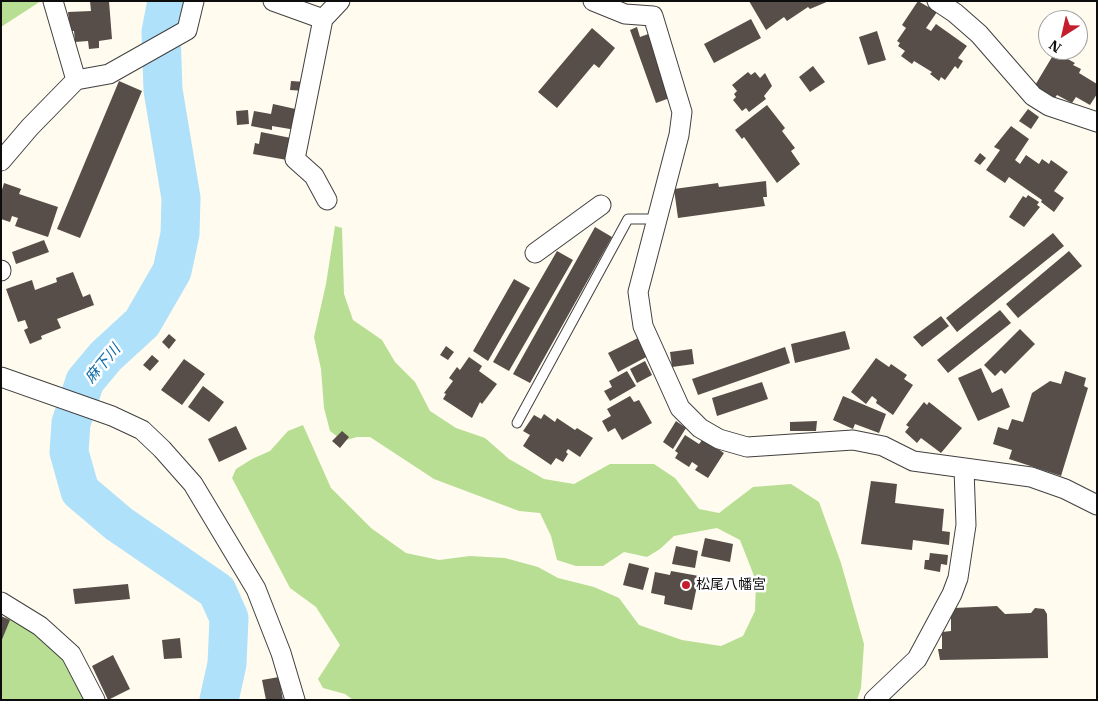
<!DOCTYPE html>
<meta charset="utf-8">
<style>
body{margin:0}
#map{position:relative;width:1098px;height:701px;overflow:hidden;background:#fffbee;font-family:"IBM Plex Serif",serif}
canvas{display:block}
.frame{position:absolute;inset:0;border:2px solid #0d0d0d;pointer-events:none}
.north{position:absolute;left:1038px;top:10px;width:50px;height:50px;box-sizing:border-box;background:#fff;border:1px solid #9e9e9e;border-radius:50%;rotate:215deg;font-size:14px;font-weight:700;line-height:20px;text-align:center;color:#0d0d0d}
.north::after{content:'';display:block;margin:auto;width:18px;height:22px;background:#c61d2d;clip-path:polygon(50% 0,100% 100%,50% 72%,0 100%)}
</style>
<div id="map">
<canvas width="1098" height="701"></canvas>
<div class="frame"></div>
<div class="north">N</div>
</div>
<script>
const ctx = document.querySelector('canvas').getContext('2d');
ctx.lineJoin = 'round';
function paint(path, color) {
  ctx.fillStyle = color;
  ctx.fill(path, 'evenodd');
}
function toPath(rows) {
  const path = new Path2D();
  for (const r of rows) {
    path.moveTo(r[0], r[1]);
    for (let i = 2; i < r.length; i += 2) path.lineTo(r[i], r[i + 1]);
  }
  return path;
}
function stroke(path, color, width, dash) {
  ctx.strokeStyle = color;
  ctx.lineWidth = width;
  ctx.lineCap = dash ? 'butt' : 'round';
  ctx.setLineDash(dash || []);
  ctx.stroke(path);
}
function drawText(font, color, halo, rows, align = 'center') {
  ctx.font = font + ' "IBM Plex Serif","Noto Sans JP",serif';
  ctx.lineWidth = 5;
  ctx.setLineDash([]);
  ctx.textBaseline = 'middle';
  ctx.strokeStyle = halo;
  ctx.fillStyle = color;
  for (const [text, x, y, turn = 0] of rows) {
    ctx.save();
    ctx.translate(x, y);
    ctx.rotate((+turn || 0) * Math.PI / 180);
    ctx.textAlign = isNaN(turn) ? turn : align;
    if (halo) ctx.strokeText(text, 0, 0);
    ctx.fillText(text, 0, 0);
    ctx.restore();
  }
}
const forest = toPath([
 [1,1,41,1,1,27],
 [335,226,342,228,344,294,353,320,382,340,395,362,415,382,430,411,456,428,485,438,509,459,544,479,574,484,610,464,654,464,675,478,699,509,719,513,753,487,791,484,819,502,841,563,864,644,861,688,857,700,353,700,345,694,323,688,318,679,340,645,316,607,290,588,232,478,236,469,252,459,270,451,288,431,303,425,331,488,371,528,406,553,439,560,470,556,505,558,538,567,558,578,594,587,619,598,639,625,682,640,721,646,743,636,755,611,756,581,740,540,717,528,674,536,660,549,647,557,624,552,603,566,576,566,557,560,551,536,540,513,519,511,434,479,370,437,357,437,343,441,330,431,324,408,321,369,314,337,326,284],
 [8,613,40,635,66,658,88,700,1,700,1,626]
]);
const river = toPath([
 [167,1,161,32,163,90,181,198,180,234,172,271,142,323,106,356,85,381,71,423,69,452,80,491,119,524,217,591,229,618,227,664,219,700]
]);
const building = toPath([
 [90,1,109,1,112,39,99,41,99,48,89,49,88,41,75,42,74,31,70,31,68,12,91,11],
 [749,1,829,1,810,9,808,7,787,21,784,17,766,30],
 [918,1,937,12,926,28,931,31,936,24,967,46,958,58,963,61,958,69,955,66,945,80,941,77,939,81,930,74,932,72,914,61,912,64,901,56,905,51,898,46,900,43,897,41,906,28,902,25],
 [751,19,761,38,714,63,704,44],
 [637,27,640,37,651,33,670,89,667,99,656,103,630,30],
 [592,28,615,48,599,68,594,64,557,108,538,92],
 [877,31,886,60,868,65,859,37],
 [1055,52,1075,63,1073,65,1081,69,1079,73,1097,84,1097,94,1090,105,1076,97,1072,103,1057,95,1054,99,1034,87],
 [813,66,825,82,810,92,799,77],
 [748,72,751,75,755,72,760,78,765,73,772,86,764,96,766,99,749,112,746,108,742,111,733,100,736,97,734,94,737,91,732,85],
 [119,81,142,91,80,238,57,229],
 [291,81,305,82,305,91,290,90],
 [273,104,300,110,296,130,272,126,272,130,251,126,254,111,271,114],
 [767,105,785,128,782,131,795,148,791,151,800,164,777,183,744,137,742,139,735,130],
 [1028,109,1039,117,1031,129,1019,121],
 [248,110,249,124,237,125,236,111],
 [1011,126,1029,139,1015,160,1020,164,1026,155,1039,164,1042,159,1049,164,1051,160,1068,172,1054,191,1064,198,1054,212,1041,202,1042,200,1009,177,1005,183,986,170,1000,150,994,147],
 [261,132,291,138,287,160,253,154,255,143,259,144],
 [980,153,986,158,980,165,974,161],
 [766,181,767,197,763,197,765,206,678,218,674,189,718,183,719,187],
 [4,183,21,189,19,194,58,207,48,237,15,226,18,218,12,216,10,222,1,219,1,193],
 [1028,195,1039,202,1037,205,1040,207,1024,227,1009,217,1023,196,1026,198],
 [595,227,612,237,530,383,513,374],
 [1053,233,1064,246,957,332,946,318],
 [44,240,49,252,16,264,12,252],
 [557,251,573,260,509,371,493,362],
 [1069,251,1082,266,1018,318,1006,304],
 [73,272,83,297,90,294,94,305,57,319,61,328,41,336,42,339,30,344,24,330,28,328,25,320,18,322,6,289,32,280,35,290,57,282,56,278],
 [514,279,530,288,488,361,473,351],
 [1000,310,1011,323,948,373,937,360],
 [941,316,949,326,922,347,913,337],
 [1020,329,1035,344,1005,374,1001,370,995,376,984,365],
 [845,331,850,349,795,363,791,344],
 [169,334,176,340,169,349,162,342],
 [642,336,652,354,618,372,608,353],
 [446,346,454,352,448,360,440,355],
 [785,347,790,363,698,395,692,379],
 [692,349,694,364,672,367,670,352],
 [152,355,159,361,150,371,143,365],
 [469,357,482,366,479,371,497,384,482,404,480,402,472,418,443,399,446,394,444,393,453,381,449,378,457,367,460,370],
 [876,358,889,367,891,364,907,375,904,379,913,385,893,415,876,403,877,400,872,396,866,404,851,392],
 [184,359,205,374,182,405,161,390],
 [645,361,652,375,637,383,630,369],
 [981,368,992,393,1002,388,1010,407,978,421,958,378],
 [627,371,636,386,610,401,604,391,612,387,609,381],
 [1065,371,1086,378,1084,386,1088,388,1061,476,1009,459,1012,450,993,444,998,427,1008,430,1012,419,1023,422,1032,393,1050,381,1061,384],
 [762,382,768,399,717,416,712,398],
 [203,386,224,402,209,422,188,407],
 [630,396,634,402,639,400,652,423,622,440,615,428,608,432,602,421,611,416,607,409],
 [843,396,886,414,879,433,855,424,853,429,833,420],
 [924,402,927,405,929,402,962,428,941,453,921,438,917,443,905,432,909,427,906,425],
 [544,414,555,422,557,418,575,430,577,428,593,438,580,457,568,449,566,452,568,454,563,462,556,458,551,465,523,446,530,435,523,431,534,415,541,419],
 [676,421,686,428,673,449,663,442],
 [817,421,816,431,790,431,790,422],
 [236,426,247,449,219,462,208,439],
 [342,431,349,437,340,448,332,441],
 [685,435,699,444,703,439,724,453,708,478,695,470,698,466,692,462,689,467,675,458,678,453,675,451],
 [871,481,897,484,895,503,944,509,942,531,950,532,949,545,913,540,912,550,861,544],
 [705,538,733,544,730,562,701,556],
 [676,546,698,551,695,568,672,564],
 [930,553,948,555,947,565,941,564,940,572,924,569,925,560,929,560],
 [629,563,649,568,643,590,623,585],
 [671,571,699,576,692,610,664,604,665,596,651,593,655,572,670,575],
 [128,584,130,599,75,604,73,589],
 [997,606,1005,614,1031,613,1035,608,1044,609,1047,614,1048,658,940,660,938,649,942,649,942,632,951,631,951,612,954,608],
 [1,616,10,620,1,642],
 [180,638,182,658,164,659,162,640],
 [113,655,130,689,108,700,92,666],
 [279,677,283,700,266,700,262,680]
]);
const service = toPath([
 [517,423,628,219,657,219]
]);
const minor = toPath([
 [53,1,76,80],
 [273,1,323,19,340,1],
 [593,1,625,14,653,16,682,112,679,135,638,292,643,326,680,408,700,428,719,439,747,447,853,440,883,446,913,461,1031,477,1065,489,1097,505],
 [937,1,955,13,979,34,1033,96,1049,106,1097,122],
 [323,19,295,159,314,176,327,200],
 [1,161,30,127,76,80,109,74,187,30,194,1],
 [535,253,601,205],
 [1,270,1,271],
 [1,377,112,416,142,430,162,449,193,484,256,589,281,653,295,700],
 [1,602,40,626,71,654,95,700],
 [874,700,917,659,952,594,958,578,966,525,964,469]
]);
const markers = [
 [686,585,5,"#c61d2d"]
];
const poiNames = [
 ["松尾八幡宮",696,585]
];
const waterNames = [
 ["麻下川",103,364,-50]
];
paint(forest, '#b8de93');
stroke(river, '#afe1fa', 39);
paint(building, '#574e49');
stroke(service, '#404040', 11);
stroke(minor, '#404040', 21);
stroke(service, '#fff', 9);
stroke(minor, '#fff', 19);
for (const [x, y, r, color] of markers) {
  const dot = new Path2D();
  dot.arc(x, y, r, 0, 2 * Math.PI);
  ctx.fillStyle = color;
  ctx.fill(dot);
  stroke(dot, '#fff', 2);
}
drawText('14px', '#0d0d0d', '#fff', poiNames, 'left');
drawText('italic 15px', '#0f6ba7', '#fff', waterNames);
</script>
